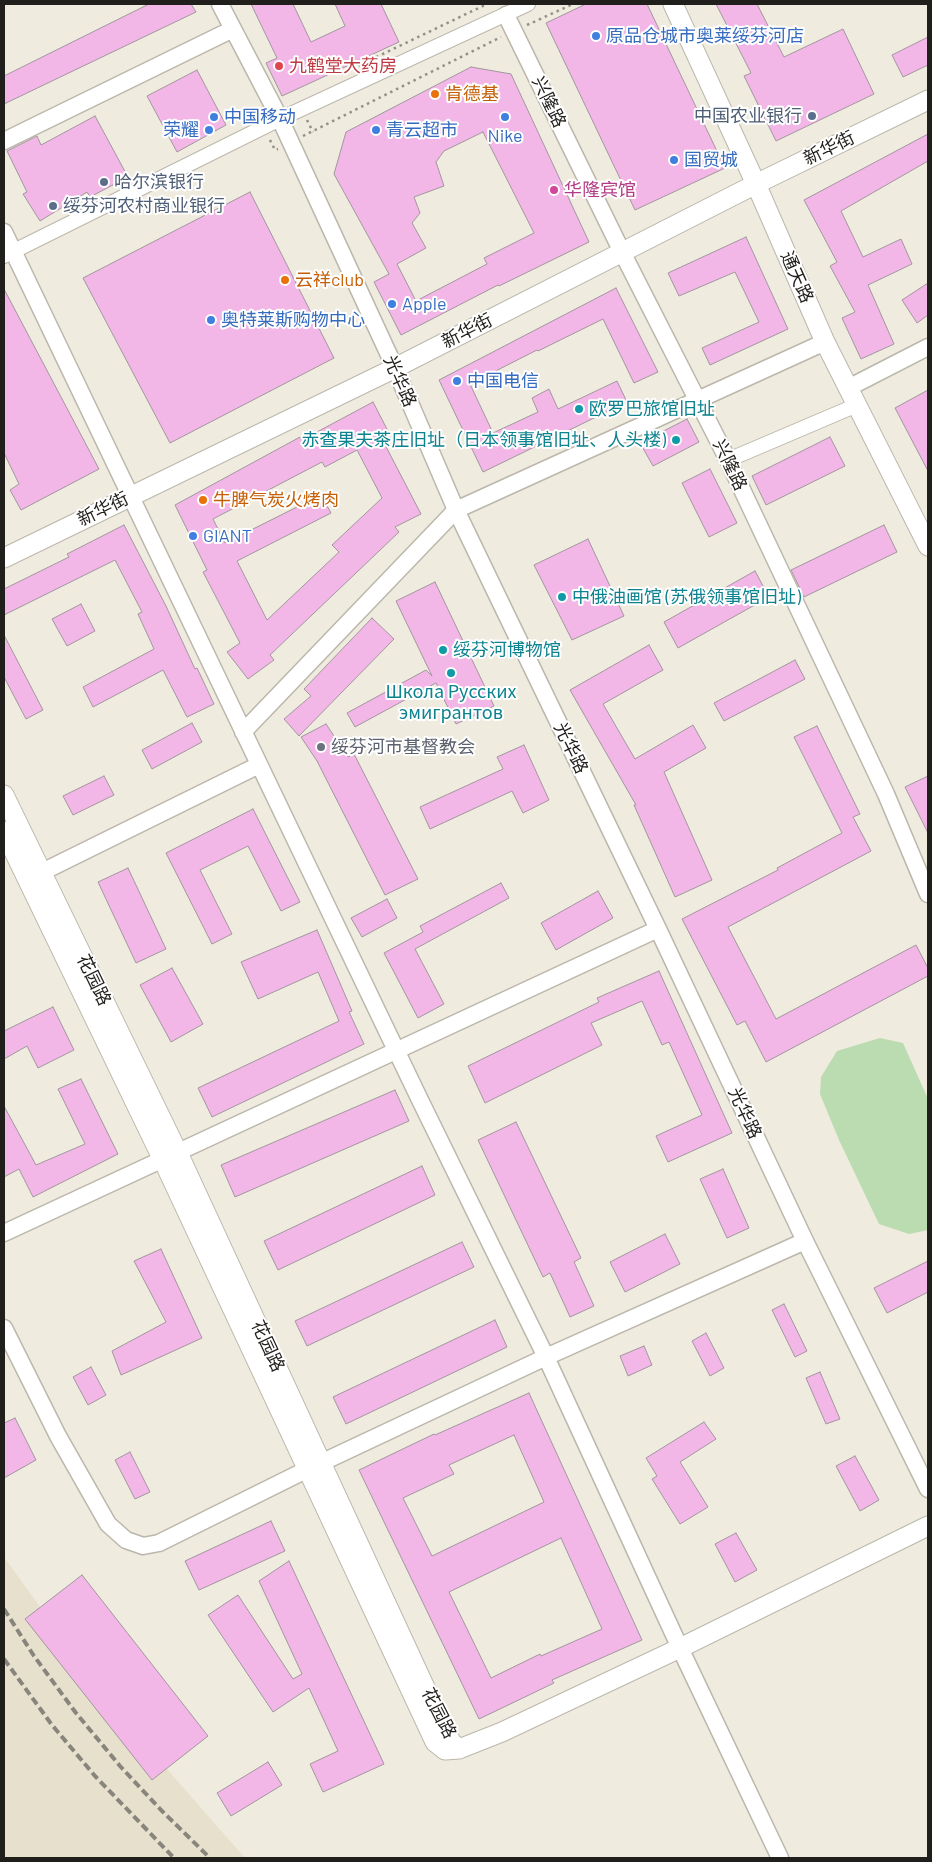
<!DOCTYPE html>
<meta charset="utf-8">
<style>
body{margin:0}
#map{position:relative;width:932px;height:1862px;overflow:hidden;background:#efebde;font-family:Barlow,sans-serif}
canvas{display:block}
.frame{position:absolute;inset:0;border:5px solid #211f1b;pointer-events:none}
</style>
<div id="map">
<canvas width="932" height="1862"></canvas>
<div class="frame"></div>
</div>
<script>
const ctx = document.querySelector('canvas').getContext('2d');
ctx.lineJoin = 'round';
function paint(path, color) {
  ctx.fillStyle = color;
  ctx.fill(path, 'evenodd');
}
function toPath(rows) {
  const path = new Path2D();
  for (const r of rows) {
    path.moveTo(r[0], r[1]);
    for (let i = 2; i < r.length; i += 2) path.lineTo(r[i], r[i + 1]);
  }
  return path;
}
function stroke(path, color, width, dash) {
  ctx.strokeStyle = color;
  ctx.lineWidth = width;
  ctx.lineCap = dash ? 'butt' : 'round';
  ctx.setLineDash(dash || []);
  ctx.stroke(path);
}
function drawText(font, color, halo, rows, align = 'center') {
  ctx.font = font + ' Barlow,"Noto Sans SC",sans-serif';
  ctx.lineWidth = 4;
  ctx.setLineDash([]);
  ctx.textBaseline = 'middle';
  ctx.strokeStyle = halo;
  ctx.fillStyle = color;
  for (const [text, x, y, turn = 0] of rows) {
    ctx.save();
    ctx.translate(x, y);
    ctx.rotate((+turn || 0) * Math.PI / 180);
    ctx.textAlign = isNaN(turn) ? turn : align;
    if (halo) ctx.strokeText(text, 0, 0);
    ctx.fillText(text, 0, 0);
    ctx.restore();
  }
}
const built = toPath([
 [4,1557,110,1704,245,1858,4,1858]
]);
const green = toPath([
 [880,1038,903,1043,928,1099,928,1230,909,1234,879,1224,839,1140,820,1094,821,1077,837,1051]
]);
const building = toPath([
 [149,4,191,4,196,12,4,104,4,76,149,4],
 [251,4,293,4,311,42,345,26,335,4,381,4,399,42,282,96,266,63,277,58,251,4],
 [586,4,647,4,725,168,635,210,546,23,586,4],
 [716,4,757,4,784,57,843,29,874,94,776,141,744,76,751,73,716,4],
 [928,37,928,65,903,77,892,55,928,37],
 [471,67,511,74,589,242,499,286,498,285,401,335,374,282,389,274,334,174,346,132,471,67],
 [483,132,534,233,484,258,487,264,416,301,397,264,426,248,412,223,420,213,414,197,444,186,436,162,444,151,483,132],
 [197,70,226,125,177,152,147,96,197,70],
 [95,116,128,177,90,197,87,192,40,221,23,194,27,192,7,151,37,136,41,145,95,116],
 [928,134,928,161,841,211,863,257,901,239,912,264,868,285,894,344,861,359,842,318,855,312,830,266,837,262,804,200,928,134],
 [250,192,334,358,170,443,83,278,250,192],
 [746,237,788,329,710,365,702,348,759,322,735,272,679,296,668,273,746,237],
 [928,283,928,315,917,323,902,300,928,283],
 [616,288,658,372,634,383,603,319,538,351,537,350,470,384,493,433,538,412,532,398,549,389,558,409,617,381,627,402,483,472,439,380,616,288],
 [4,289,99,469,21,510,10,490,19,484,4,453,4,289],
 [928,390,928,471,895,408,928,390],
 [373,402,389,433,381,437,421,514,395,527,399,532,270,655,274,660,248,679,227,652,240,643,203,572,207,570,175,505,300,437,302,440,373,402],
 [357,450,382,498,332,545,339,552,267,620,237,561,331,513,321,495,225,543,213,519,322,462,325,467,357,450],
 [687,419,699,442,653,466,640,443,687,419],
 [830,437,845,466,766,505,752,476,830,437],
 [710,469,737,523,709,537,682,483,710,469],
 [124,525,166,606,195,669,197,668,214,704,187,717,163,670,93,707,83,687,154,649,138,614,142,612,115,560,4,615,4,589,69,557,67,554,124,525],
 [884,525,897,552,804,597,791,570,884,525],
 [588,539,624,616,572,640,534,565,588,539],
 [755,571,769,597,678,648,664,622,755,571],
 [435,582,494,706,456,724,436,683,355,727,347,713,426,670,432,676,396,601,435,582],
 [81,604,95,631,67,646,52,619,81,604],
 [372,618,394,639,299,736,284,719,311,696,304,689,372,618],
 [4,635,43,710,26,719,4,677,4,635],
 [649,645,663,670,603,704,635,759,693,725,706,748,664,772,712,880,675,897,634,805,636,805,570,690,649,645],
 [795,660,805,679,724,721,714,703,795,660],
 [192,723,202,742,152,769,142,750,192,723],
 [326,724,348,757,354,754,418,879,385,895,317,761,301,737,326,724],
 [817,726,860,814,853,817,871,851,728,927,776,1019,916,945,928,968,928,976,766,1062,745,1021,737,1025,682,919,778,870,777,868,842,833,794,737,817,726],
 [524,745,549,800,523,813,512,791,430,829,420,807,503,769,497,757,524,745],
 [104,776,114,795,73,815,63,796,104,776],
 [928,776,928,833,905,787,928,776],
 [253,809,300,902,281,911,248,846,200,870,232,934,212,944,166,853,253,809],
 [128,868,166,949,136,963,98,882,128,868],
 [501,883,509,898,415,949,444,1004,418,1018,384,953,423,932,420,926,501,883],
 [598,891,613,918,556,950,541,923,598,891],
 [387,899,397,918,362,937,351,918,387,899],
 [317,930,352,1011,349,1012,364,1044,212,1117,198,1088,339,1021,318,972,258,999,241,962,317,930],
 [172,968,203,1024,171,1042,140,985,172,968],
 [659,971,732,1133,668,1162,656,1136,702,1115,669,1042,662,1045,642,1001,591,1023,602,1045,485,1103,468,1066,599,1002,597,998,659,971],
 [53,1007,74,1050,38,1068,27,1046,4,1059,4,1031,53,1007],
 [81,1079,118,1154,33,1197,19,1169,4,1177,4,1106,36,1165,85,1144,58,1089,81,1079],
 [395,1090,409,1121,235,1197,221,1165,395,1090],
 [516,1122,581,1258,574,1262,594,1306,570,1317,550,1273,543,1277,478,1140,516,1122],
 [422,1166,435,1195,278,1270,264,1241,422,1166],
 [723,1169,749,1228,727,1238,700,1179,723,1169],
 [665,1234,680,1264,625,1292,610,1262,665,1234],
 [462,1242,474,1267,307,1346,295,1321,462,1242],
 [161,1249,202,1338,121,1375,112,1351,166,1322,134,1261,161,1249],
 [928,1261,928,1292,887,1313,874,1288,928,1261],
 [784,1304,807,1351,795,1357,772,1310,784,1304],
 [495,1320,507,1347,346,1424,333,1397,495,1320],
 [706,1333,724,1368,710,1376,692,1341,706,1333],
 [644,1346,652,1365,628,1376,620,1356,644,1346],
 [91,1367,106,1395,88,1405,73,1377,91,1367],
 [820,1372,840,1419,826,1424,806,1378,820,1372],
 [529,1393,642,1640,552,1680,554,1683,479,1719,359,1470,434,1434,435,1435,529,1393],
 [514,1435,544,1502,432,1556,403,1498,454,1474,449,1465,514,1435],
 [561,1538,602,1629,541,1656,540,1654,491,1678,449,1592,561,1538],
 [15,1418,36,1460,4,1478,4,1423,15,1418],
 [704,1422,716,1439,680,1462,708,1507,680,1524,652,1479,657,1476,646,1458,704,1422],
 [130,1452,150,1492,135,1499,115,1460,130,1452],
 [855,1456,879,1500,860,1511,836,1466,855,1456],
 [271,1521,285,1551,199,1590,185,1561,271,1521],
 [736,1533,757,1570,735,1582,715,1544,736,1533],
 [289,1561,384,1764,323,1792,310,1764,338,1751,309,1688,273,1712,208,1615,238,1595,293,1679,302,1674,259,1581,289,1561],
 [82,1575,208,1736,152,1780,25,1619,82,1575],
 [268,1762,282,1785,231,1816,217,1793,268,1762]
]);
const path = toPath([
 [527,25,573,4],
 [341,74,487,4],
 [307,120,313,132],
 [303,136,501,37],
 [270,140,275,150,278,149]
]);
const minor = toPath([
 [4,256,280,119,528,4],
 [728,460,857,405]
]);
const tertiary = toPath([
 [220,4,280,119,395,368,456,510,658,929,805,1241,928,1489],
 [506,15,622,252,728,460,886,794,928,894],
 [4,141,233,29],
 [4,232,420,1100,546,1357,680,1648,780,1858],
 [848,388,928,347],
 [243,732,456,510,825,342],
 [32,877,259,765],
 [4,1233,658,929],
 [4,1328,58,1436,108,1524,126,1540,143,1546,159,1543,308,1469,546,1357,805,1241]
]);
const secondary = toPath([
 [673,4,756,184,825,342,928,546],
 [4,558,387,372,756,184,928,100],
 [4,795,178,1153,446,1733,452,1743,459,1749],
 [4,831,163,1160,435,1742,445,1750,459,1749,502,1732,680,1648,928,1526]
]);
const rail = toPath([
 [4,1609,34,1656,76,1713,120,1766,161,1810,210,1858],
 [4,1659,52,1725,95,1776,174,1858]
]);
const markers = [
 [596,36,5,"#3f7fe0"],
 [279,66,5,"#e0444e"],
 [435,94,5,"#e8710a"],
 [812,116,5,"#5c6f8a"],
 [214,117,5,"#3f7fe0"],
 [505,117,5,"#3f7fe0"],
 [209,130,5,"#3f7fe0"],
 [376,130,5,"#3f7fe0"],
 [674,160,5,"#3f7fe0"],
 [104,182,5,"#5c6f8a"],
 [554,190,5,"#d1479c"],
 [53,206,5,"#5c6f8a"],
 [285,280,5,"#e8710a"],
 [392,304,5,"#3f7fe0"],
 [211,320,5,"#3f7fe0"],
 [457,381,5,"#3f7fe0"],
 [579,409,5,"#0f9aa8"],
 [676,440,5,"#0f9aa8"],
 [203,500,5,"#e8710a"],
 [193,536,5,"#3f7fe0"],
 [562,597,5,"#0f9aa8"],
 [443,650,5,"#0f9aa8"],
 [451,673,5,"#0f9aa8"],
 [321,747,5,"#6b7280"]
];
const shopNames = [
 ["原品仓城市奥莱绥芬河店",606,36],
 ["中国移动",224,117],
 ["荣耀",199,130,"right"],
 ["青云超市",386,130],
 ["Nike",505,136,"center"],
 ["国贸城",684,160],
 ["Apple",402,304],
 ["奥特莱斯购物中心",221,320],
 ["中国电信",467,381],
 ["GIANT",203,536]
];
const healthNames = [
 ["九鹤堂大药房",289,66]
];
const foodNames = [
 ["肯德基",445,94],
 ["云祥club",295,280],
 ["牛脾气炭火烤肉",213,500]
];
const streetNames = [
 ["兴隆路",549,102,64],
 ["新华街",829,148,-26],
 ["通天路",797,277,66],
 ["新华街",467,331,-27],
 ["光华路",400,381,66],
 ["兴隆路",730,465,64],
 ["新华街",103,509,-26],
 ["光华路",571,748,64],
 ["花园路",94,980,64],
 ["光华路",745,1113,65],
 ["花园路",268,1346,65],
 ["花园路",439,1713,63]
];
const serviceNames = [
 ["中国农业银行",802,116,"right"],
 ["哈尔滨银行",114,182],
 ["绥芬河农村商业银行",63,206]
];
const hotelNames = [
 ["华隆宾馆",564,190]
];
const cultureNames = [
 ["欧罗巴旅馆旧址",589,409],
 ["赤查果夫茶庄旧址（日本领事馆旧址、人头楼)",666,440,"right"],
 ["中俄油画馆 (苏俄领事馆旧址)",572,597],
 ["绥芬河博物馆",453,650],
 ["Школа Русских",451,692,"center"],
 ["эмигрантов",451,713,"center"]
];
const worshipNames = [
 ["绥芬河市基督教会",331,747]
];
paint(built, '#e7e0cc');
paint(green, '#badcb0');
paint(building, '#f2b6e7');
stroke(building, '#a1969e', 1);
stroke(minor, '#bbb7ab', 16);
stroke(tertiary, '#bbb7ab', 19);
stroke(secondary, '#bbb7ab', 21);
stroke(path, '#939087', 2.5, [2.5, 4]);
stroke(minor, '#fff', 14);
stroke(tertiary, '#fff', 16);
stroke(secondary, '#fff', 19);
stroke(rail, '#88857c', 4, [8, 4]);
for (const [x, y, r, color] of markers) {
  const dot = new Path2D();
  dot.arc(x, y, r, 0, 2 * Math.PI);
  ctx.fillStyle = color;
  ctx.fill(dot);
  stroke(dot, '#fff', 2);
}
drawText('18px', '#366cbe', '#fff', shopNames, 'left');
drawText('18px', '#be3a42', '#fff', healthNames, 'left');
drawText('18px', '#c56008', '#fff', foodNames, 'left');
drawText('18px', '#211f1b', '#fff', streetNames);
drawText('18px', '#4e5e75', '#fff', serviceNames, 'left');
drawText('18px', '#b23c85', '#fff', hotelNames, 'left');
drawText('18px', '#0d838f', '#fff', cultureNames, 'left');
drawText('18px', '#5b616d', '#fff', worshipNames, 'left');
</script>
